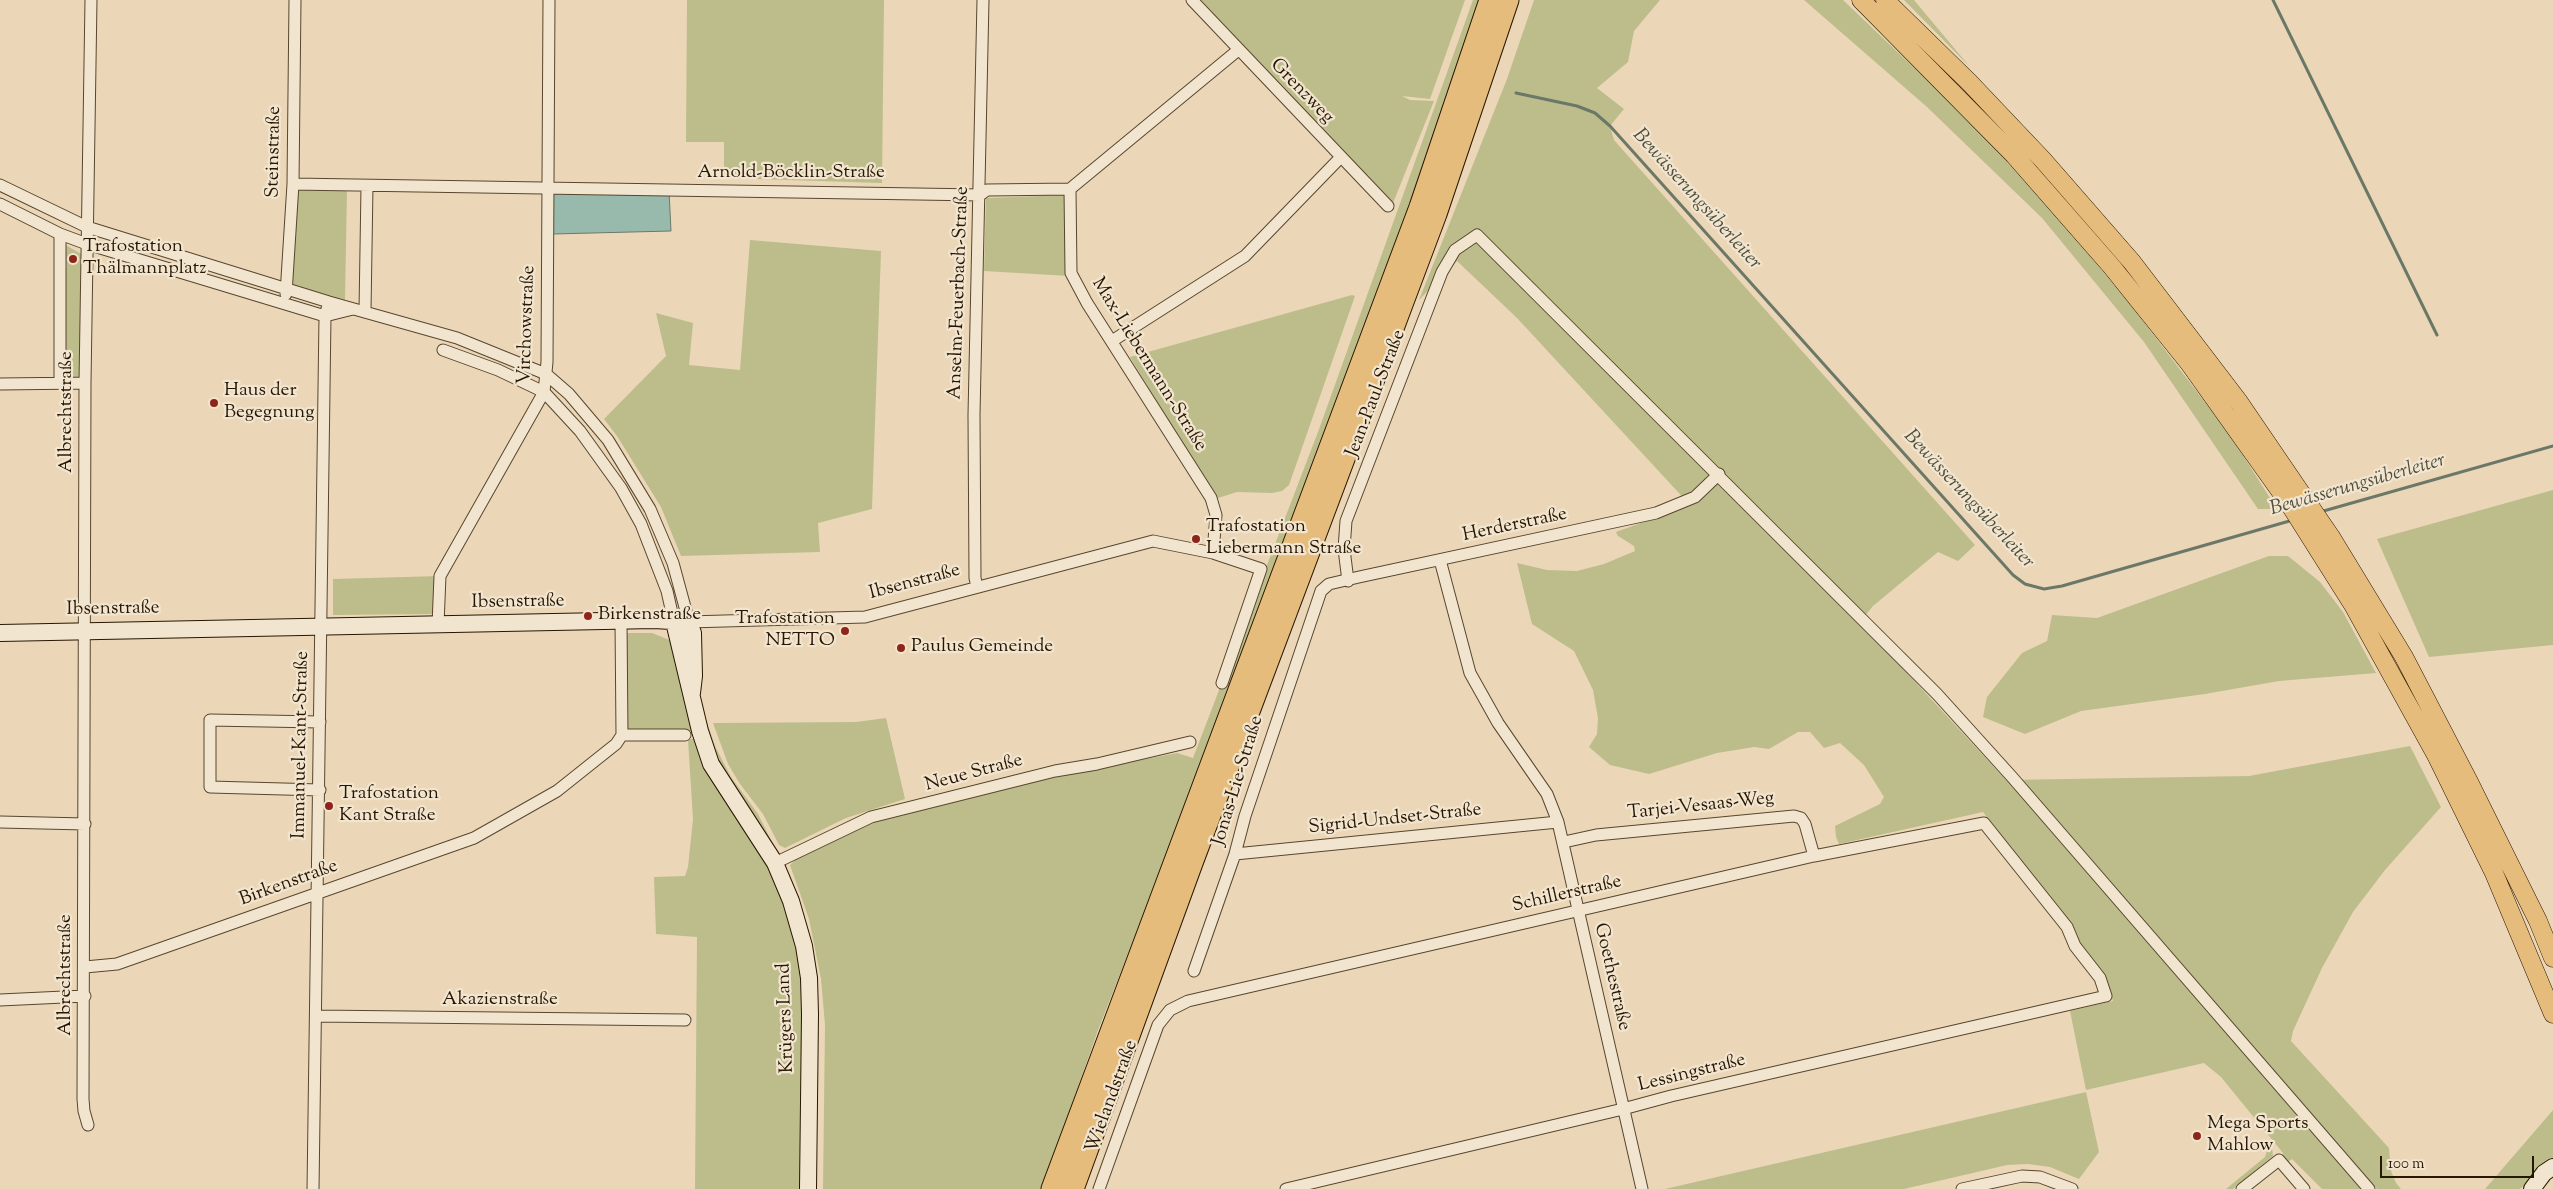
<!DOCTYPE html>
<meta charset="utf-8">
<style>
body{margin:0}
#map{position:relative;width:2553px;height:1189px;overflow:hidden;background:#ebd7b7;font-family:"Sorts Mill Goudy",serif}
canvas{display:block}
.scale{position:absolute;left:2380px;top:1156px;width:154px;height:22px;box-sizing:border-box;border:2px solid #271600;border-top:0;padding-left:6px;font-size:15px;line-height:18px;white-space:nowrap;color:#271600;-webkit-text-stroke:4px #f2e5d0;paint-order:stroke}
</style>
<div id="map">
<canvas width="2553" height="1189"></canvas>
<div class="scale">100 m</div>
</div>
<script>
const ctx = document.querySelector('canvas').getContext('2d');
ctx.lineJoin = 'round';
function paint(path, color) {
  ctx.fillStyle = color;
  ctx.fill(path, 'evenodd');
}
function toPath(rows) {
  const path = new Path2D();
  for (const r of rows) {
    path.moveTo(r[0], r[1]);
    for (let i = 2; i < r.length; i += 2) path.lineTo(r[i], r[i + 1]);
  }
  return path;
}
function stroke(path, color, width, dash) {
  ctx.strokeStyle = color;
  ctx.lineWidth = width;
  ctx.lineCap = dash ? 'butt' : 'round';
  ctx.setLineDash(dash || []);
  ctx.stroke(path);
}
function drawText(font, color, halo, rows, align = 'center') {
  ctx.font = font + ' "Sorts Mill Goudy",serif';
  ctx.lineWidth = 4.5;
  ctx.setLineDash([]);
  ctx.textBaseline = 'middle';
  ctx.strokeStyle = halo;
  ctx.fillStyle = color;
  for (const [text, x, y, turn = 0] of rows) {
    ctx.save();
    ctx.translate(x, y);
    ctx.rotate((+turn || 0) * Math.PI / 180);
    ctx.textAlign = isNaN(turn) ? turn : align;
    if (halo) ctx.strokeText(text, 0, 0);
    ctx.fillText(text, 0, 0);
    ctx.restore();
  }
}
const green = toPath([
 [687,0,884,0,882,183,724,178,724,142,686,142],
 [1192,0,1465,0,1430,99,1402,96,1410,100,1434,101,1389,213,1388,206],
 [1473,0,1480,0,1427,158,1153,890,1098,1030,1042,1189,823,1189,825,1025,821,979,809,919,790,865,795,860,873,823,1067,774,1177,753,1193,758,1318,432],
 [1534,0,1660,0,1634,31,1628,62,1597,88,1624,109,1610,126,1614,140,1975,545,1958,561,1938,552,1873,606,1860,622,2006,780,2249,776,2410,746,2441,807,2385,870,2353,912,2322,968,2293,1031,2291,1041,2389,1148,2391,1171,2396,1183,2401,1189,2377,1189,2235,1026,2226,1030,2362,1189,2322,1189,2292,1159,2285,1164,2281,1158,2283,1153,2221,1077,2204,1063,2086,1090,2070,1011,2113,1001,2105,979,2096,977,2062,932,2064,923,1983,812,1839,844,1836,837,1835,826,1880,804,1884,797,1864,765,1840,743,1824,748,1810,732,1798,732,1769,749,1754,747,1717,753,1649,774,1610,765,1589,747,1597,734,1598,718,1593,690,1574,651,1532,624,1517,563,1547,570,1577,571,1604,564,1635,551,1634,546,1618,536,1616,532,1690,505,1517,318,1457,261,1419,300,1507,79],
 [1804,0,1843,0,1969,120,2051,209,2130,304,2230,435,2277,509,2258,509,2144,342,2042,218,1927,107],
 [1904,0,1914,0,1970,67],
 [296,188,347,190,345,300,291,285],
 [1068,195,1069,276,984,271,986,198],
 [750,240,881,251,872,509,818,523,820,552,681,556,661,507,617,436,604,419,666,356,656,313,693,323,689,365,740,370],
 [62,243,85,256,84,382,61,382],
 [1352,295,1355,296,1289,485,1282,491,1272,493,1237,492,1215,499,1130,357],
 [2553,490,2553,645,2429,657,2377,539],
 [2269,556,2288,556,2320,582,2343,612,2376,673,2279,681,2205,694,2081,711,2025,734,1983,717,1987,697,2022,653,2047,641,2052,615,2097,618],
 [440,576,438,614,333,615,333,579],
 [627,633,652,633,672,641,693,731,630,733,624,726],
 [886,718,905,799,846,818,785,848,779,845,763,814,740,784,728,764,713,723,856,722],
 [702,723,707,723,716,748,731,777,758,814,777,852,723,776],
 [695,738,759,847,791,919,804,988,803,1189,695,1189,697,937,656,934,654,877,685,876,688,867,693,819,688,740],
 [2086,1092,2099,1152,2079,1179,2050,1167,2028,1164,2007,1165,1904,1189,1665,1189],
 [2553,1110,2553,1160,2520,1189,2485,1189],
 [2268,1148,2272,1148,2273,1156,2233,1189,2226,1189,2265,1157]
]);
const water = toPath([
 [553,190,669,191,671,231,553,234,553,190]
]);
const stream = toPath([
 [2273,0,2437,335],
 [1516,93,1577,106,1595,113,1610,126,2013,575,2025,584,2044,589,2062,586,2293,520],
 [2320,512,2553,446]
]);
const street = toPath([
 [1192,0,1388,206],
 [293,184,980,195,987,190,1070,189,1237,51],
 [0,185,87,227,329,302,457,338,546,374,569,394,608,440,650,509,673,563,689,622,865,617,1153,541,1213,553,1261,569,1222,683],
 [1070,189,1071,273,1087,303,1211,498,1216,515,1213,553],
 [0,204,60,234,87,244,325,316,353,309],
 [60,234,60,383],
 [286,294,293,184,295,0],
 [365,311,367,186],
 [1112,341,1245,256,1340,158],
 [443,350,498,370,544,392,580,431,621,488,641,524,667,591,674,622],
 [0,384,85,383],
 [1440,560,1470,673,1498,723,1547,794,1558,822,1642,1189],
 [1348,581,1344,549,1346,521,1442,272,1455,250,1477,235,1937,694,2012,777,2369,1189],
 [977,587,975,578,974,415,983,0],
 [438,625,440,576,544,392,547,362,549,0],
 [622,735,685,735],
 [320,790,210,787,210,720,320,722],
 [0,822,85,824],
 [1564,842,1596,835,1794,816,1801,818,1805,824,1814,856],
 [1235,854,1558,822],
 [775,863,871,817,1055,771,1097,764,1190,742],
 [85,967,117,964,474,838,557,791,616,744,622,735,621,621],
 [1194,971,1235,854,1245,816,1321,591,1329,584,1359,577,1656,513,1695,497,1719,474],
 [0,1000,85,996],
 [316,1016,685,1020],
 [88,1125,84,1111,83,1099,85,383,91,0],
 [313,1189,325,316,329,302],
 [1099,1189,1158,1025,1170,1010,1188,1001,1814,856,1984,823,2067,927,2075,946,2100,978,2106,996,1671,1096,1623,1109,1286,1189],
 [1962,1189,2022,1176,2040,1177,2072,1189],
 [2242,1189,2279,1160,2304,1189]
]);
const secondary = toPath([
 [674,622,700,731,711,764,775,863,791,901,804,946,809,978,810,1014,808,1189],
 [0,633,654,620,689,622,693,633,694,676,692,693],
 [2532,1189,2544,1173,2553,1167]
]);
const primary = toPath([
 [1861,0,2014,155,2112,267,2189,363,2288,502,2353,605,2437,757,2494,873,2553,1014],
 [1885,0,1969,82,2043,160,2132,262,2239,402,2331,537,2404,657,2469,782,2538,921,2553,958]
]);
const highway = toPath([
 [1052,1189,1420,207,1490,0],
 [1073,1189,1192,863,1436,214,1508,0]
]);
const markers = [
 [73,259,5,"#8f2418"],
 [214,403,5,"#8f2418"],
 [1196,539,5,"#8f2418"],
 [588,616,5,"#8f2418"],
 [845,631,5,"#8f2418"],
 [901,648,5,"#8f2418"],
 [329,806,5,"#8f2418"],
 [2197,1136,5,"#8f2418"]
];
const streetNames = [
 ["Grenzweg",1301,92,46],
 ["Steinstraße",275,152,-89],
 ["Arnold-Böcklin-Straße",791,174],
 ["Anselm-Feuerbach-Straße",960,293,-88],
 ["Virchowstraße",528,325,-88],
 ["Max-Liebermann-Straße",1148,365,58],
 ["Jean-Paul-Straße",1377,394,-69],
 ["Albrechtstraße",68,412,-90],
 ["Herderstraße",1515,526,-12],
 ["Ibsenstraße",915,583,-15],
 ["Ibsenstraße",518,603,-1],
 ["Ibsenstraße",113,610,-1],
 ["Immanuel-Kant-Straße",302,745,-89],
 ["Neue Straße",974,774,-15],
 ["Jonas-Lie-Straße",1239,781,-73],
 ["Tarjei-Vesaas-Weg",1701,807,-6],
 ["Sigrid-Undset-Straße",1395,820,-6],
 ["Birkenstraße",289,884,-20],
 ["Schillerstraße",1567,895,-13],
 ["Albrechtstraße",67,975,-90],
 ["Goethestraße",1611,977,77],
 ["Akazienstraße",500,1001],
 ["Krügers Land",787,1018,-92],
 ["Lessingstraße",1692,1074,-14],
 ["Wielandstraße",1113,1097,-70]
];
const poiNames = [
 ["Trafostation",83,248],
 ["Thälmannplatz",83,270],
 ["Haus der",224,392],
 ["Begegnung",224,414],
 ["Trafostation",1206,528],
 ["Liebermann Straße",1206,550],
 ["Birkenstraße",598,616],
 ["Trafostation",835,620,"right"],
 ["NETTO",835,642,"right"],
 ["Paulus Gemeinde",911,648],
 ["Trafostation",339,795],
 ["Kant Straße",339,817],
 ["Mega Sports",2207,1125],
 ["Mahlow",2207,1147]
];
const waterNames = [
 ["Bewässerungsüberleiter",1696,200,48],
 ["Bewässerungsüberleiter",2358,486,-16],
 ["Bewässerungsüberleiter",1968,500,47]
];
paint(green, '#bcbd8b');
paint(water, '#98baac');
stroke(water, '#6b7867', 1);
stroke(stream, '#6b7867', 3);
stroke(street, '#58462e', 13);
stroke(secondary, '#271600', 18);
stroke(primary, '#271600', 19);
stroke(highway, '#271600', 23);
stroke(street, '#f2e5d0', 11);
stroke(secondary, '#f2e5d0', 16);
stroke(primary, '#e6bc7c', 18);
stroke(highway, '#e6bc7c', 21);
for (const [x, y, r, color] of markers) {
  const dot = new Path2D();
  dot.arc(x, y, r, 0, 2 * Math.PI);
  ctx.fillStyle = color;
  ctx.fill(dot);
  stroke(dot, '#f2e5d0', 2);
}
drawText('19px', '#271600', '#f2e5d0', streetNames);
drawText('19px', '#271600', '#f2e5d0', poiNames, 'left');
drawText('italic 20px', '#4f4f3c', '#f2e5d0', waterNames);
</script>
